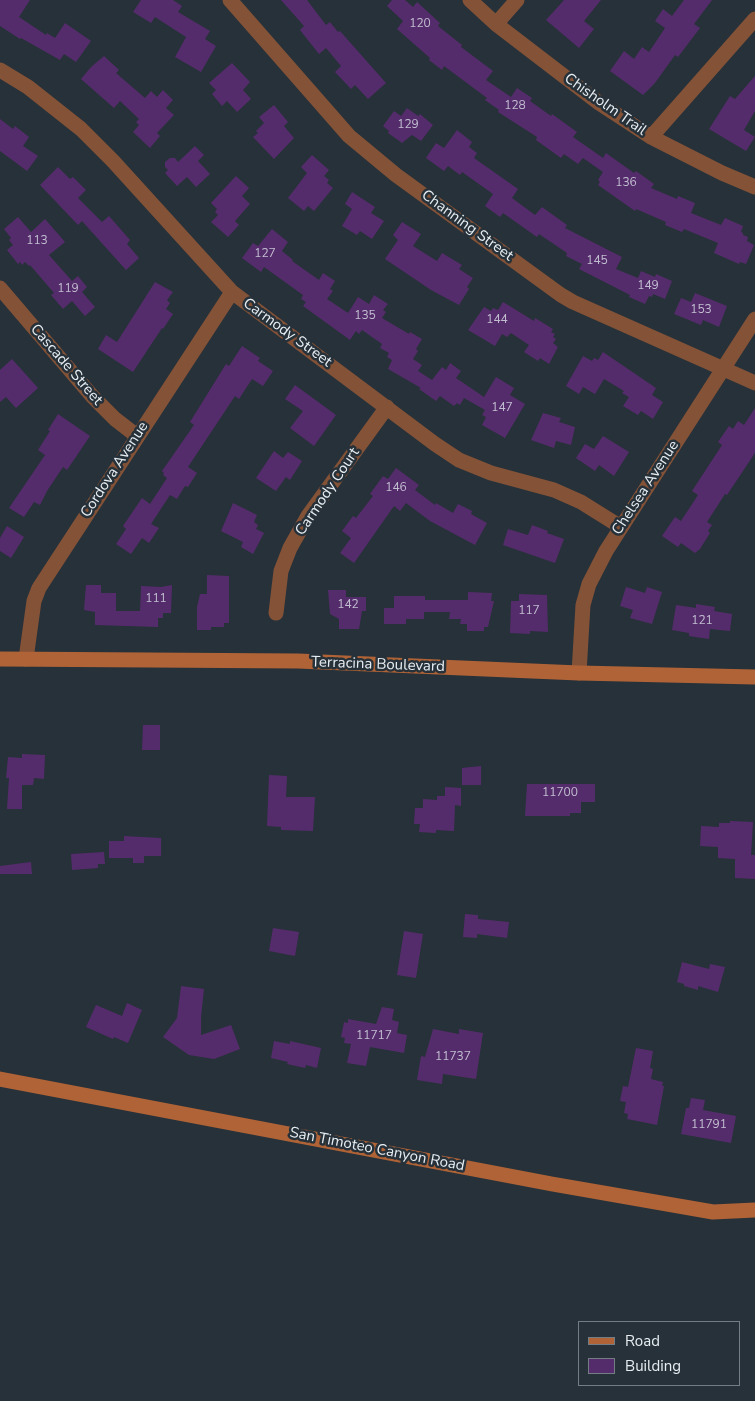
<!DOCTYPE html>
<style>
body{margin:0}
#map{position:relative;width:755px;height:1401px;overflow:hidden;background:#273139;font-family:"Nunito Sans",sans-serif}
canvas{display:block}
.legend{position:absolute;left:578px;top:1321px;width:162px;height:65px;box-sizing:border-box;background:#273139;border:1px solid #747d83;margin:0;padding:6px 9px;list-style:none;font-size:15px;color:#e7eef3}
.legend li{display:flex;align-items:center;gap:10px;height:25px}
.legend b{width:25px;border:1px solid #747d83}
</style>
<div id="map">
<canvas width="755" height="1401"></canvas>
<ul class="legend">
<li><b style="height:6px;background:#b06336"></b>Road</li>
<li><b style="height:14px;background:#552c6b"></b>Building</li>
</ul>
</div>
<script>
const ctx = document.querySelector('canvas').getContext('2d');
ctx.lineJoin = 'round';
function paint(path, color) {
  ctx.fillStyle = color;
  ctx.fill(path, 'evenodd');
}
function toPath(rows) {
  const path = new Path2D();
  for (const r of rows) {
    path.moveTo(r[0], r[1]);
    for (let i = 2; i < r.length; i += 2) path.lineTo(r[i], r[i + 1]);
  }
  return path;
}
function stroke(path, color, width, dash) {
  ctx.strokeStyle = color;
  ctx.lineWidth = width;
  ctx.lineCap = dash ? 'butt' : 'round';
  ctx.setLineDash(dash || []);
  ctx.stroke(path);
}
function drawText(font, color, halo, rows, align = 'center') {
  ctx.font = font + ' "Nunito Sans",sans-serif';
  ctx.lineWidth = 5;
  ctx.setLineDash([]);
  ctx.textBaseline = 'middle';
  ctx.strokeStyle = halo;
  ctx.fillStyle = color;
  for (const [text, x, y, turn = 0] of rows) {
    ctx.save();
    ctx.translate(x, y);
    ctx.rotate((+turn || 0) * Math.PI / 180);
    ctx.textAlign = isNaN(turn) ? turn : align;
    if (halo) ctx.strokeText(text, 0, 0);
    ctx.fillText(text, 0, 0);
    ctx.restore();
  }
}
const building = toPath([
 [0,0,30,0,19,17,46,35,47,33,55,38,65,23,91,41,76,62,64,54,60,60,21,38,20,39,0,26],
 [141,0,173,0,182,6,178,12,210,31,205,39,216,46,201,72,175,57,186,37,155,17,151,23,133,12],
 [281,0,307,0,326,25,330,22,338,32,340,31,386,83,368,99,355,85,351,89,335,72,341,66,326,48,319,54,300,30,304,26],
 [392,0,405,0,413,7,417,2,440,23,438,26,462,45,461,47,493,71,486,80,511,97,517,88,532,98,530,101,551,116,552,114,577,132,573,137,603,158,606,153,634,173,636,171,654,184,651,188,677,199,678,196,695,203,691,213,721,225,725,218,743,226,741,232,743,233,743,235,748,237,747,241,754,245,746,264,740,262,739,264,714,253,718,243,684,229,682,232,665,225,666,222,636,209,635,211,598,185,600,182,598,180,603,172,583,158,578,164,564,154,561,158,536,140,537,137,498,112,499,110,485,100,487,98,444,66,442,70,429,60,430,58,397,29,403,21,387,6],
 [564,0,601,0,584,21,594,29,579,48,546,20],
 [684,0,712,0,694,24,700,28,678,57,675,55,655,83,643,95,610,71,624,51,634,59,642,47,649,52,665,28,655,21,663,9,672,16],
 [104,56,119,70,116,73,145,98,151,91,157,97,163,90,173,100,166,108,174,115,157,133,160,136,150,148,133,132,139,125,136,122,139,119,120,101,114,108,81,79,91,67],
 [232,63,250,82,243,90,251,99,237,112,227,101,222,106,212,94,216,90,209,83],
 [755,76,755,111,744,130,755,137,746,151,709,129,730,96,735,99],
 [274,105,288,122,284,126,294,138,274,159,253,137,258,133,256,131,264,123,259,117],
 [407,108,418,116,420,114,433,125,421,141,412,135,402,143,388,133,389,131,383,126,394,111,401,116],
 [0,119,13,129,15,126,29,137,23,146,38,156,27,171,0,151],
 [457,130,472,142,469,147,477,153,474,158,518,189,512,198,535,215,542,207,567,225,565,228,622,257,616,269,638,278,641,271,655,277,656,274,672,281,665,299,653,294,652,297,649,296,645,304,629,297,630,295,579,269,582,264,566,256,567,253,539,234,537,237,503,213,500,217,485,206,493,194,462,172,460,175,448,166,444,171,426,158,436,143,444,148],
 [195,146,204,155,198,161,210,174,196,187,187,177,177,186,165,173,168,170,165,167,165,162,170,158,175,158,178,162],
 [312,155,329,170,324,176,329,180,327,183,333,188,314,211,308,206,304,211,288,198,307,173,301,167],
 [58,167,70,179,73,177,86,190,78,198,102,222,109,216,130,240,127,244,139,258,126,270,82,221,78,225,40,185],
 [236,176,249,188,242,196,250,204,235,221,239,225,228,237,211,222,218,215,215,212,217,209,211,203],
 [352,192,375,207,371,213,384,221,372,239,360,231,357,235,342,226,352,209,345,204],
 [18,217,31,232,45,219,65,242,49,255,72,281,78,276,87,287,82,292,95,307,85,316,72,301,63,309,51,295,54,293,30,265,29,266,25,262,22,265,20,262,18,264,7,250,13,245,9,240,11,238,4,229],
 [402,222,421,234,413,246,437,261,442,253,462,265,459,269,473,278,467,287,469,289,459,305,431,290,385,259,398,240,393,235],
 [272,229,288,242,282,251,293,260,292,261,319,280,323,273,335,281,330,289,333,291,327,299,348,313,358,297,369,304,374,295,388,304,383,310,386,312,382,318,409,334,410,332,422,339,416,349,418,351,413,359,422,365,418,371,432,380,442,367,446,370,450,363,461,371,456,378,484,397,496,377,514,388,510,395,525,404,505,438,482,425,486,417,482,415,485,410,464,398,460,405,457,403,454,406,440,396,436,401,419,389,421,388,388,369,392,360,387,357,389,353,380,348,382,344,362,330,359,334,356,331,350,340,303,306,306,302,301,299,303,295,264,267,261,272,242,258,253,243,258,246],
 [155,282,173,292,167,300,170,303,166,309,173,314,163,329,162,328,133,372,98,349,106,335,117,342],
 [695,293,727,306,719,327,703,320,701,325,674,314,681,298,691,302],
 [503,302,534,321,535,318,553,329,551,332,555,334,553,337,556,339,553,343,558,347,549,364,540,358,538,361,524,352,529,345,511,333,507,337,502,334,495,346,468,330,484,307,491,311,493,308,498,310],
 [242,346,260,358,258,361,273,371,263,386,252,379,239,399,235,396,188,467,197,473,188,487,185,486,177,499,170,495,151,524,159,528,149,543,142,538,131,554,116,544,126,529,123,526,142,498,150,504,167,478,163,475,164,473,162,471,194,425,190,422,226,364,229,366],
 [603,352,656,388,652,395,663,402,653,419,641,411,638,415,623,406,629,397,622,393,624,391,604,379,595,394,583,387,579,394,566,386,583,356,592,361,594,358,598,360],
 [12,359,38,388,16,408,6,397,0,402,0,370],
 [295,385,336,415,314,446,290,428,303,411,285,399],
 [755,408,755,453,727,495,725,494,707,522,712,525,708,531,710,533,700,549,695,553,681,543,678,547,662,536,675,517,681,521,698,495,692,491,722,445,718,442,729,426,733,429,738,421,744,425],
 [543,413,561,418,559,422,575,427,571,445,556,441,554,448,531,440],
 [58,414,90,436,67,470,63,467,47,491,40,505,34,502,24,517,9,508,45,455,38,450,50,431,48,430],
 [603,436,629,452,614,476,599,465,595,471,576,458,585,444,594,449],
 [274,451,283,458,288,452,302,461,290,480,286,477,276,491,256,478],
 [396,468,419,485,415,490,435,505,436,503,453,513,458,504,472,511,471,514,487,523,475,545,430,521,406,503,400,511,394,506,354,563,340,553,351,538,342,531,353,516,356,518,373,496,370,494,383,476,388,479],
 [233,503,257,515,254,522,258,525,256,529,264,533,253,554,241,547,243,542,221,531],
 [532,525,548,531,547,533,564,539,555,563,503,545,508,529,528,535],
 [7,526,24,537,11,558,0,551,0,538],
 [207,575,229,576,229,623,224,623,224,627,211,627,211,630,197,630,197,607,200,594,207,594],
 [86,585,101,585,101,593,116,593,116,611,140,611,141,586,161,587,172,585,171,613,163,613,163,618,158,618,158,627,95,625,95,612,84,610],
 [626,587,645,593,647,587,662,592,652,624,630,618,633,610,620,606],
 [328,590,346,590,346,597,366,597,366,611,362,611,359,629,339,629,339,619,330,614],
 [468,592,492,593,491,601,494,601,488,627,484,627,484,631,467,631,467,624,460,624,461,619,449,619,450,612,424,612,424,619,406,619,406,624,384,624,384,608,394,608,394,596,425,596,425,600,468,600],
 [519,594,547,595,548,632,530,631,530,634,510,633,511,601,519,601],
 [696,604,715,607,714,611,732,614,730,631,710,629,709,639,689,636,689,633,672,630,676,605,696,608],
 [143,725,160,725,160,750,142,750],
 [22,754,45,755,44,779,34,778,33,785,22,785,22,809,7,809,9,778,6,778,8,757,22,758],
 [481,766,481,785,462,785,462,768],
 [269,775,287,776,286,797,315,797,313,831,281,830,281,827,267,826],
 [527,784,595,784,595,802,581,802,581,813,570,813,570,816,525,816],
 [445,787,461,788,461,806,455,805,454,831,436,830,436,833,419,832,420,824,414,824,415,808,423,808,423,799,437,800,437,796,445,796],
 [730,821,753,822,751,855,755,855,755,879,735,878,735,859,718,858,718,847,700,846,701,826,719,827,719,823,730,823],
 [124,836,161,838,161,856,144,856,144,863,133,863,133,858,109,858,109,841,124,841],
 [104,852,105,864,98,864,98,868,72,870,71,854],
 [31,862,32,874,0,874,0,866],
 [465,914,478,915,478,919,509,922,507,938,477,934,477,938,463,937],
 [273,928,299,932,295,956,269,951],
 [404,931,423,934,416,978,397,975],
 [682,962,709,969,710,964,725,967,718,992,698,986,698,990,684,986,684,984,677,982],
 [181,986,204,989,201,1017,201,1035,231,1025,240,1049,214,1059,189,1055,163,1037,177,1018],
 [127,1003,142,1010,128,1043,114,1037,113,1039,86,1027,96,1005,122,1016],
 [382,1007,394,1009,392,1020,399,1022,397,1033,407,1035,404,1053,370,1047,366,1066,347,1063,351,1044,344,1043,345,1038,341,1037,344,1022,348,1023,348,1019,376,1024],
 [433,1029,459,1034,459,1029,483,1033,476,1079,443,1074,442,1084,417,1080,421,1056,425,1057],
 [274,1041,290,1044,290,1041,321,1048,317,1068,306,1065,305,1068,287,1064,288,1062,271,1058],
 [636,1048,653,1051,650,1068,653,1069,651,1079,663,1082,662,1086,664,1086,657,1125,627,1119,628,1114,624,1113,626,1102,620,1101,623,1086,628,1087],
 [691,1098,705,1100,703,1110,736,1116,731,1143,681,1134,686,1108,689,1108]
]);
const street = toPath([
 [230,0,349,136,396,175,561,295,573,302,755,383],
 [470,0,496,24,599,103,651,137,722,173,755,187],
 [496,24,517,0],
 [0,70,28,87,81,129,113,161,232,292,435,444,459,460,491,473,554,490,581,502,621,527],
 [651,137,755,19],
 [0,288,92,396,115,419,137,436],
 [276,613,281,571,290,548,308,516,387,407],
 [26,659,34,601,39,588,232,292],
 [579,673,583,605,589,584,606,551,755,319]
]);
const secondary = toPath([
 [0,659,298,661,579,673,755,677],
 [0,1079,552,1184,713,1212,755,1210]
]);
const numberNames = [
 ["120",420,24],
 ["128",515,106],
 ["129",408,125],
 ["136",626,183],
 ["113",37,241],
 ["127",265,254],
 ["145",597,261],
 ["149",648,286],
 ["119",68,289],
 ["153",701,310],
 ["135",365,316],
 ["144",497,320],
 ["147",502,408],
 ["146",396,488],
 ["111",156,599],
 ["142",348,605],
 ["117",529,611],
 ["121",702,621],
 ["11700",560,793],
 ["11717",374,1036],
 ["11737",453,1057],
 ["11791",709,1125]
];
const streetNames = [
 ["Chisholm Trail",605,105,35],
 ["Channing Street",467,226,36],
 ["Carmody Street",287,333,36],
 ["Cascade Street",66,365,49],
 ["Cordova Avenue",115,470,-57],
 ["Chelsea Avenue",646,488,-57],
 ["Carmody Court",328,492,-56],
 ["Terracina Boulevard",378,665,2],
 ["San Timoteo Canyon Road",377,1150,11]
];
paint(building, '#552c6b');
stroke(street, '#835237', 15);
stroke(secondary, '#b06336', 15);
drawText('12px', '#c2bed1', null, numberNames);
drawText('15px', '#e7eef3', '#273139', streetNames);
</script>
